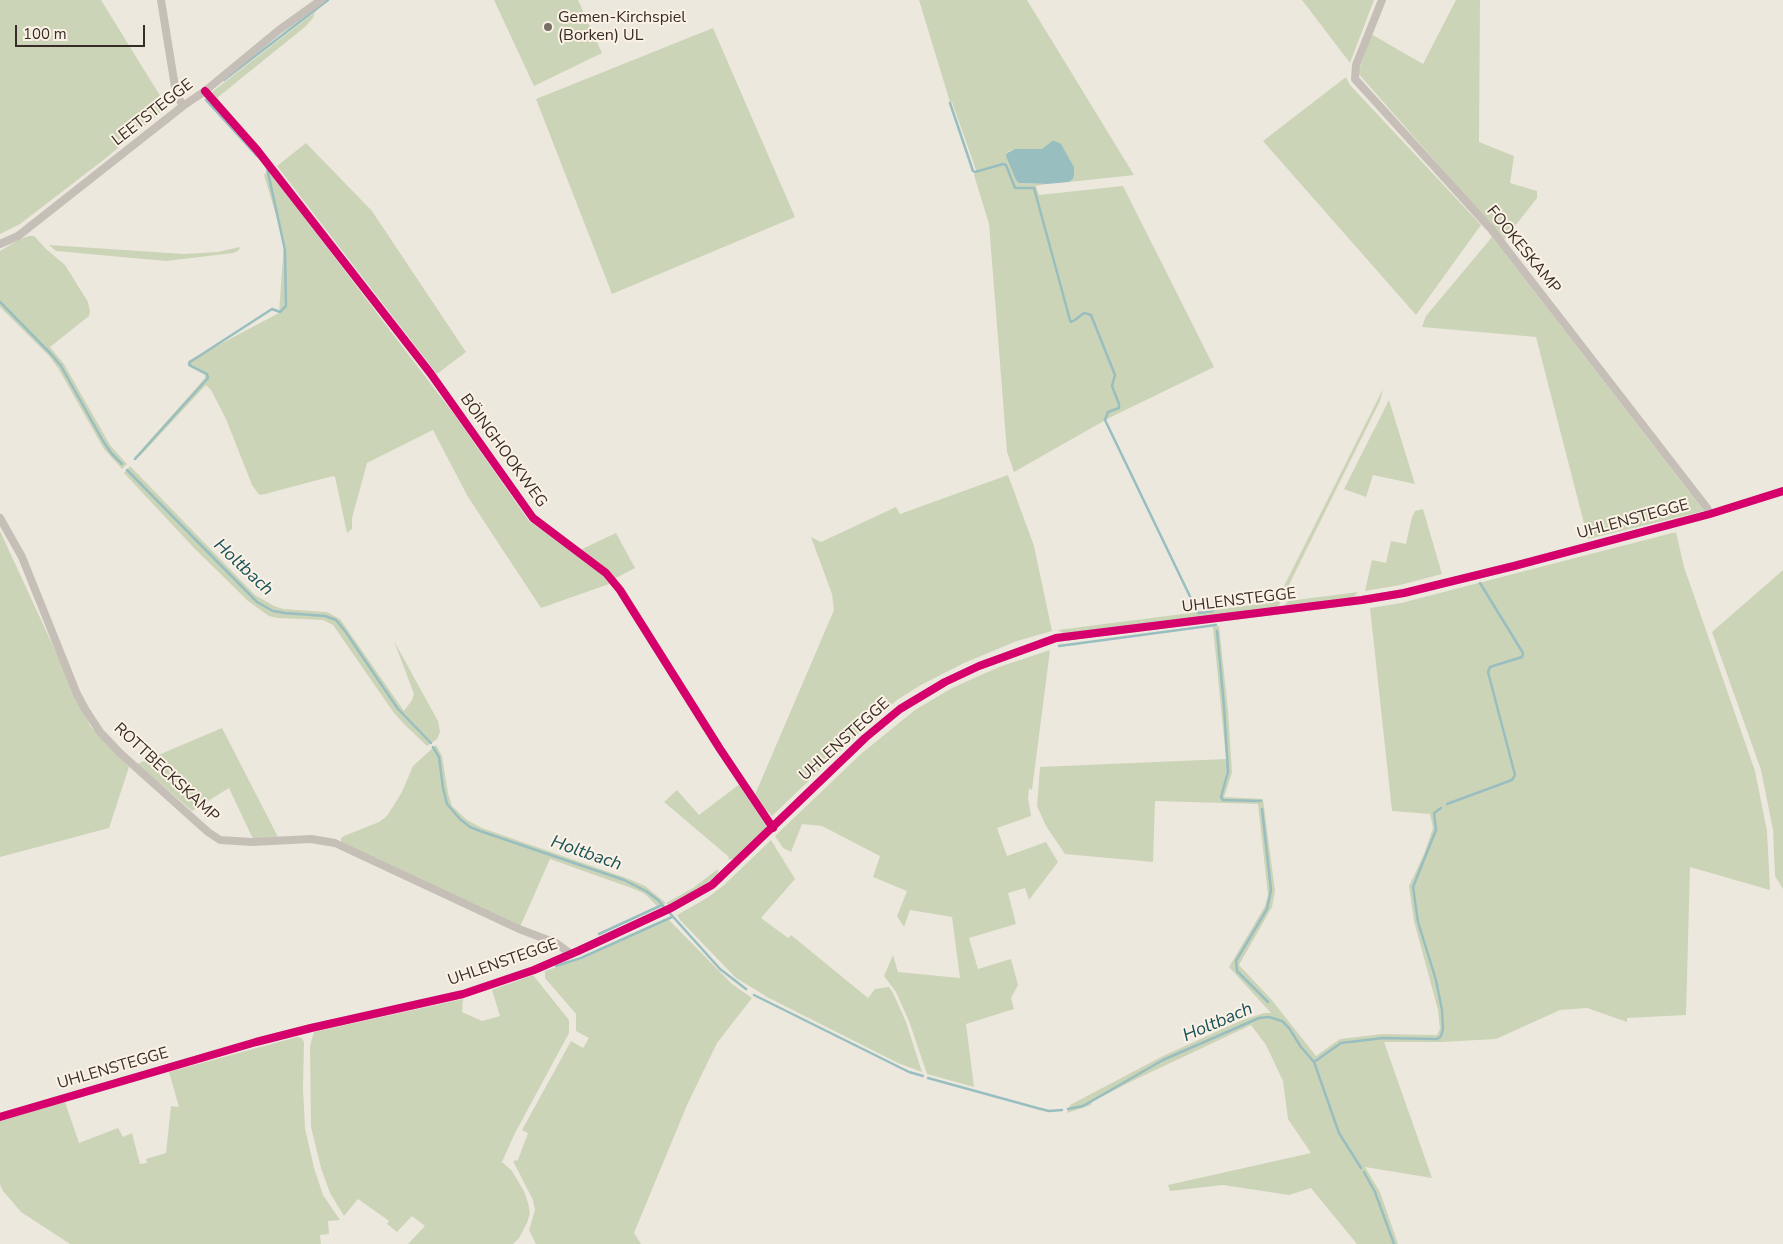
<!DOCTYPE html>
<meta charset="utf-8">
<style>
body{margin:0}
#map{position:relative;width:1783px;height:1244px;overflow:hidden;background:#ede8de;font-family:"Nunito Sans",sans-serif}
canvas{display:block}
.scale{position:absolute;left:15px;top:25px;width:130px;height:22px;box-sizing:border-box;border:2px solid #372c26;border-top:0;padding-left:6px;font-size:15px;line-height:18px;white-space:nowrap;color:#372c26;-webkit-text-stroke:4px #fbf2e5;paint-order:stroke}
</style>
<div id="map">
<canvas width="1783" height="1244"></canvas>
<div class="scale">100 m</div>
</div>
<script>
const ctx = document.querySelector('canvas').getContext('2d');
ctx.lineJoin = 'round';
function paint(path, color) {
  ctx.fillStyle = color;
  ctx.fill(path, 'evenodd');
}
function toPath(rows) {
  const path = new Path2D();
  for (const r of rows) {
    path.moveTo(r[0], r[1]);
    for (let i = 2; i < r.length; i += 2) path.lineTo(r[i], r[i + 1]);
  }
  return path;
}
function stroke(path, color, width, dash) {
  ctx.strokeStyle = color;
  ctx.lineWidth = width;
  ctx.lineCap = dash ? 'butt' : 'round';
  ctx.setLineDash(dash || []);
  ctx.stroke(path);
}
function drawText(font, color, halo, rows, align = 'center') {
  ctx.font = font + ' "Nunito Sans",sans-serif';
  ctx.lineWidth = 4;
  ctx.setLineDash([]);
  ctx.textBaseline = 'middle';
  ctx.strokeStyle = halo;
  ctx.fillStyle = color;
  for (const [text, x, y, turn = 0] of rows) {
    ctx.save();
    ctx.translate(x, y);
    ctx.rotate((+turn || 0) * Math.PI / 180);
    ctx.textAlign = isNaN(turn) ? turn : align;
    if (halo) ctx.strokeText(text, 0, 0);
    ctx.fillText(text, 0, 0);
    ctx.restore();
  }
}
const green = toPath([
 [0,0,101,0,167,107,106,158,20,224,0,234],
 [494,0,578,0,602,53,534,86],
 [919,0,1027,0,1134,175,1069,182,1073,179,1052,141,1042,149,1015,149,1007,152,1019,183,1047,184,1036,186,1039,195,1123,186,1214,367,1109,418,1014,472,1007,452,989,224,974,175,976,170,952,102,950,102],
 [1302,0,1374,0,1350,63],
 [1456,0,1480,0,1479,142,1514,156,1510,183,1537,191,1537,198,1504,240,1358,73,1371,34,1423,64],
 [315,12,313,18,306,26,217,98,212,92],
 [713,28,795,217,612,294,536,99],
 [1346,77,1350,85,1481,225,1416,315,1263,141],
 [306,143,372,211,466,352,437,374,277,166],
 [268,170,456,417,529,521,604,574,612,583,541,608,468,497,433,430,367,463,352,518,352,529,347,533,335,477,333,476,265,494,260,495,257,492,252,485,226,419,211,390,206,385,141,455,135,459,134,458,205,378,205,375,188,366,188,361,279,313,284,242,264,175],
 [29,236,34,236,36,238,45,248,65,265,88,302,90,311,89,316,50,347,64,364,110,445,127,464,122,469,104,449,58,368,49,356,0,307,0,251,20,239],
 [1492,237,1704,511,1588,539,1536,337,1422,327,1426,316],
 [49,245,184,254,218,252,240,247,239,250,233,253,166,261,56,251],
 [1383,389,1380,401,1279,605,1276,608,1066,635,1058,630,1276,602],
 [1389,400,1415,484,1373,475,1366,497,1344,489],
 [130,466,255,595,274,606,283,609,327,612,340,619,404,711,412,700,414,694,394,641,438,721,440,732,437,739,427,746,405,725,394,713,333,625,323,620,278,618,269,616,248,601,194,548,124,473],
 [1008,475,1034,546,1052,631,1017,641,964,663,921,685,897,700,847,744,772,816,754,797,834,610,832,594,811,537,821,542,896,507,900,514],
 [1423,509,1442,574,1400,585,1365,591,1372,560,1386,563,1391,541,1406,544,1412,517,1415,511],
 [0,531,90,726,129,767,109,828,0,857],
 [1676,532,1684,567,1755,771,1767,831,1770,890,1690,867,1686,1015,1627,1018,1627,1022,1587,1008,1560,1010,1496,1039,1441,1042,1384,1042,1432,1178,1365,1167,1380,1192,1398,1244,1357,1244,1311,1188,1289,1195,1223,1185,1170,1191,1168,1185,1311,1153,1288,1119,1283,1081,1266,1045,1251,1025,1130,1082,1092,1102,1091,1105,1067,1113,1070,1105,1163,1056,1240,1021,1264,1013,1271,1013,1229,967,1265,906,1268,895,1258,804,1155,801,1153,862,1065,854,1046,826,1037,806,1040,767,1226,759,1213,627,1219,626,1228,710,1232,773,1224,797,1263,799,1275,891,1272,907,1239,965,1271,999,1316,1056,1340,1039,1382,1034,1437,1035,1440,1029,1438,1010,1414,921,1409,886,1424,854,1433,828,1430,814,1392,811,1370,608,1401,603],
 [616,533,635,568,614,579,580,550],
 [1783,570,1783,889,1775,876,1773,830,1761,770,1712,632],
 [1358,592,1353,598,1287,607,1285,605,1288,601],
 [1050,650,1032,790,1029,788,1028,798,1031,816,997,828,1007,856,1046,842,1058,862,1029,900,1025,888,1008,893,1016,924,969,938,978,969,1011,959,1018,985,1011,998,1014,1009,966,1024,974,1087,927,1074,909,1021,896,992,884,976,893,955,898,972,960,978,952,917,910,910,904,927,897,916,907,891,873,877,880,856,822,826,802,824,791,852,783,848,775,836,862,753,915,710,952,688,999,667],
 [222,728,278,837,253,839,229,788,192,811,137,764],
 [436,745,442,756,448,793,452,806,467,820,482,828,629,879,645,886,666,903,693,888,718,869,717,875,700,889,669,906,666,903,658,907,645,894,634,889,550,859,520,927,341,843,341,838,344,836,379,822,387,816,402,792,413,766],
 [741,783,766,825,766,829,736,859,728,859,729,857,664,802,677,790,699,815],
 [771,840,795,879,761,918,788,938,791,935,868,998,875,989,889,987,893,993,906,1022,922,1072,898,1063,769,998,736,978,680,920,677,915,707,898,724,885],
 [668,919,732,984,752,998,717,1043,687,1105,634,1233,641,1244,536,1244,529,1230,535,1210,533,1200,513,1161,518,1160,528,1133,522,1130,571,1041,583,1048,589,1038,576,1031,576,1014,545,978,545,971,582,959],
 [533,975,569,1020,569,1033,514,1135,502,1162,512,1171,524,1191,528,1203,530,1213,527,1223,519,1238,513,1244,408,1244,425,1226,412,1216,397,1232,387,1224,389,1221,358,1199,344,1216,330,1193,321,1168,311,1127,310,1046,314,1032,463,999,462,1012,482,1021,500,1016,492,990],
 [297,1037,302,1038,304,1042,303,1088,305,1128,314,1168,323,1195,340,1220,328,1221,329,1234,320,1235,321,1244,70,1244,21,1212,3,1191,0,1184,0,1120,65,1102,79,1143,118,1128,123,1137,132,1133,140,1164,147,1163,146,1159,166,1153,171,1106,179,1107,169,1072]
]);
const water = toPath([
 [1052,141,1055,141,1061,144,1074,167,1074,174,1073,179,1069,182,1047,184,1019,183,1016,180,1006,156,1007,153,1015,149,1042,149]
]);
const stream = toPath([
 [224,80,328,0],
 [206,100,257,156],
 [950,103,973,171,975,172,1003,164,1006,165,1015,188,1034,188,1070,320,1071,322,1075,320,1084,313,1091,315,1115,375,1112,386,1119,404,1119,408,1108,412,1105,420,1197,611,1199,613,1213,611],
 [0,302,51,354,61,366,103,441,112,454,122,464],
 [135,459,208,378,207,374,191,366,189,364,190,362,272,309,280,312,286,306,285,250,267,168],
 [127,470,257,602,273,611,285,613,325,616,336,620,345,631,398,709,431,743],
 [1217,631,1224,706,1228,772,1221,797,1223,800,1261,801],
 [1059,646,1216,625],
 [433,747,439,757,443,788,447,804,460,819,470,827,480,831,624,880,646,891,658,900,720,969,746,989],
 [1447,804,1512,780,1515,775,1488,672,1490,667,1522,657,1523,653,1480,583],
 [1262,809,1271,890,1267,909,1236,961,1237,971,1268,1002],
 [599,934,662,905],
 [556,966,581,958,672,917],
 [754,995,909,1072,923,1076],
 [1314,1062,1341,1043,1383,1038,1437,1039,1441,1036,1443,1029,1442,1010,1436,980,1418,922,1413,887,1436,830,1434,813,1441,808],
 [928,1078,1037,1108,1049,1111,1062,1110],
 [1068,1109,1083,1106,1163,1060,1259,1018,1269,1017,1282,1021,1289,1028,1301,1047,1314,1062,1339,1133,1361,1168],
 [1364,1172,1375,1192,1394,1244]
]);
const street = toPath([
 [161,0,176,93,183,106],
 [1382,0,1356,65,1355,79,1491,229,1707,508,1710,514],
 [205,91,257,150,431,374,533,518,606,573,620,590,720,749,773,828],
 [0,244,18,236,183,106,205,91,279,30,321,0],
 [0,518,22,557,77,694,85,709,100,732,121,754,208,832,220,840,252,842,311,839,335,843,519,929,556,943,571,954],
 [0,1117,256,1042,311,1028,463,994,534,970,578,951,671,908,712,885,865,738,900,709,945,682,979,666,1056,638,1362,600,1404,593,1514,566,1710,514,1783,491]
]);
const cycleway = toPath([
 [205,91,257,150,431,374,533,518,606,573,620,590,720,749,773,828],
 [0,1117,256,1042,311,1028,463,994,534,970,578,951,671,908,712,885,865,738,900,709,945,682,979,666,1056,638,1362,600,1404,593,1514,566,1710,514,1783,491]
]);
const markers = [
 [548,27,5,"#776e66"]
];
const poiNames = [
 ["Gemen-Kirchspiel",558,18],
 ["(Borken) UL",558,36]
];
const streetNames = [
 ["LEETSTEGGE",153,113,-38],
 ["FOOKESKAMP",1523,250,51],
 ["BÖINGHOOKWEG",503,451,54],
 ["UHLENSTEGGE",1633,520,-15],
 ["UHLENSTEGGE",1239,601,-7],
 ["UHLENSTEGGE",845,740,-42],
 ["ROTTBECKSKAMP",166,773,43],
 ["UHLENSTEGGE",503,963,-19],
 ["UHLENSTEGGE",113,1069,-16]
];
const waterNames = [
 ["Holtbach",243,568,43],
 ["Holtbach",586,854,19],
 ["Holtbach",1218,1023,-23]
];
paint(green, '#ccd4b7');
paint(water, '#99bec0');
stroke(stream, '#99bec0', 2.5);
stroke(street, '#c6bfb8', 8);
stroke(cycleway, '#d6006c', 8);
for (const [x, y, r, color] of markers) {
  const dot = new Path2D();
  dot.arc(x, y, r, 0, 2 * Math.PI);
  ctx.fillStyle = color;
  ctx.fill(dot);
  stroke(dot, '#fbf2e5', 2);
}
drawText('16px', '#372c26', '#fbf2e5', poiNames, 'left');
drawText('16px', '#372c26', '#fbf2e5', streetNames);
drawText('italic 18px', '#18525b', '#fbf2e5', waterNames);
</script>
